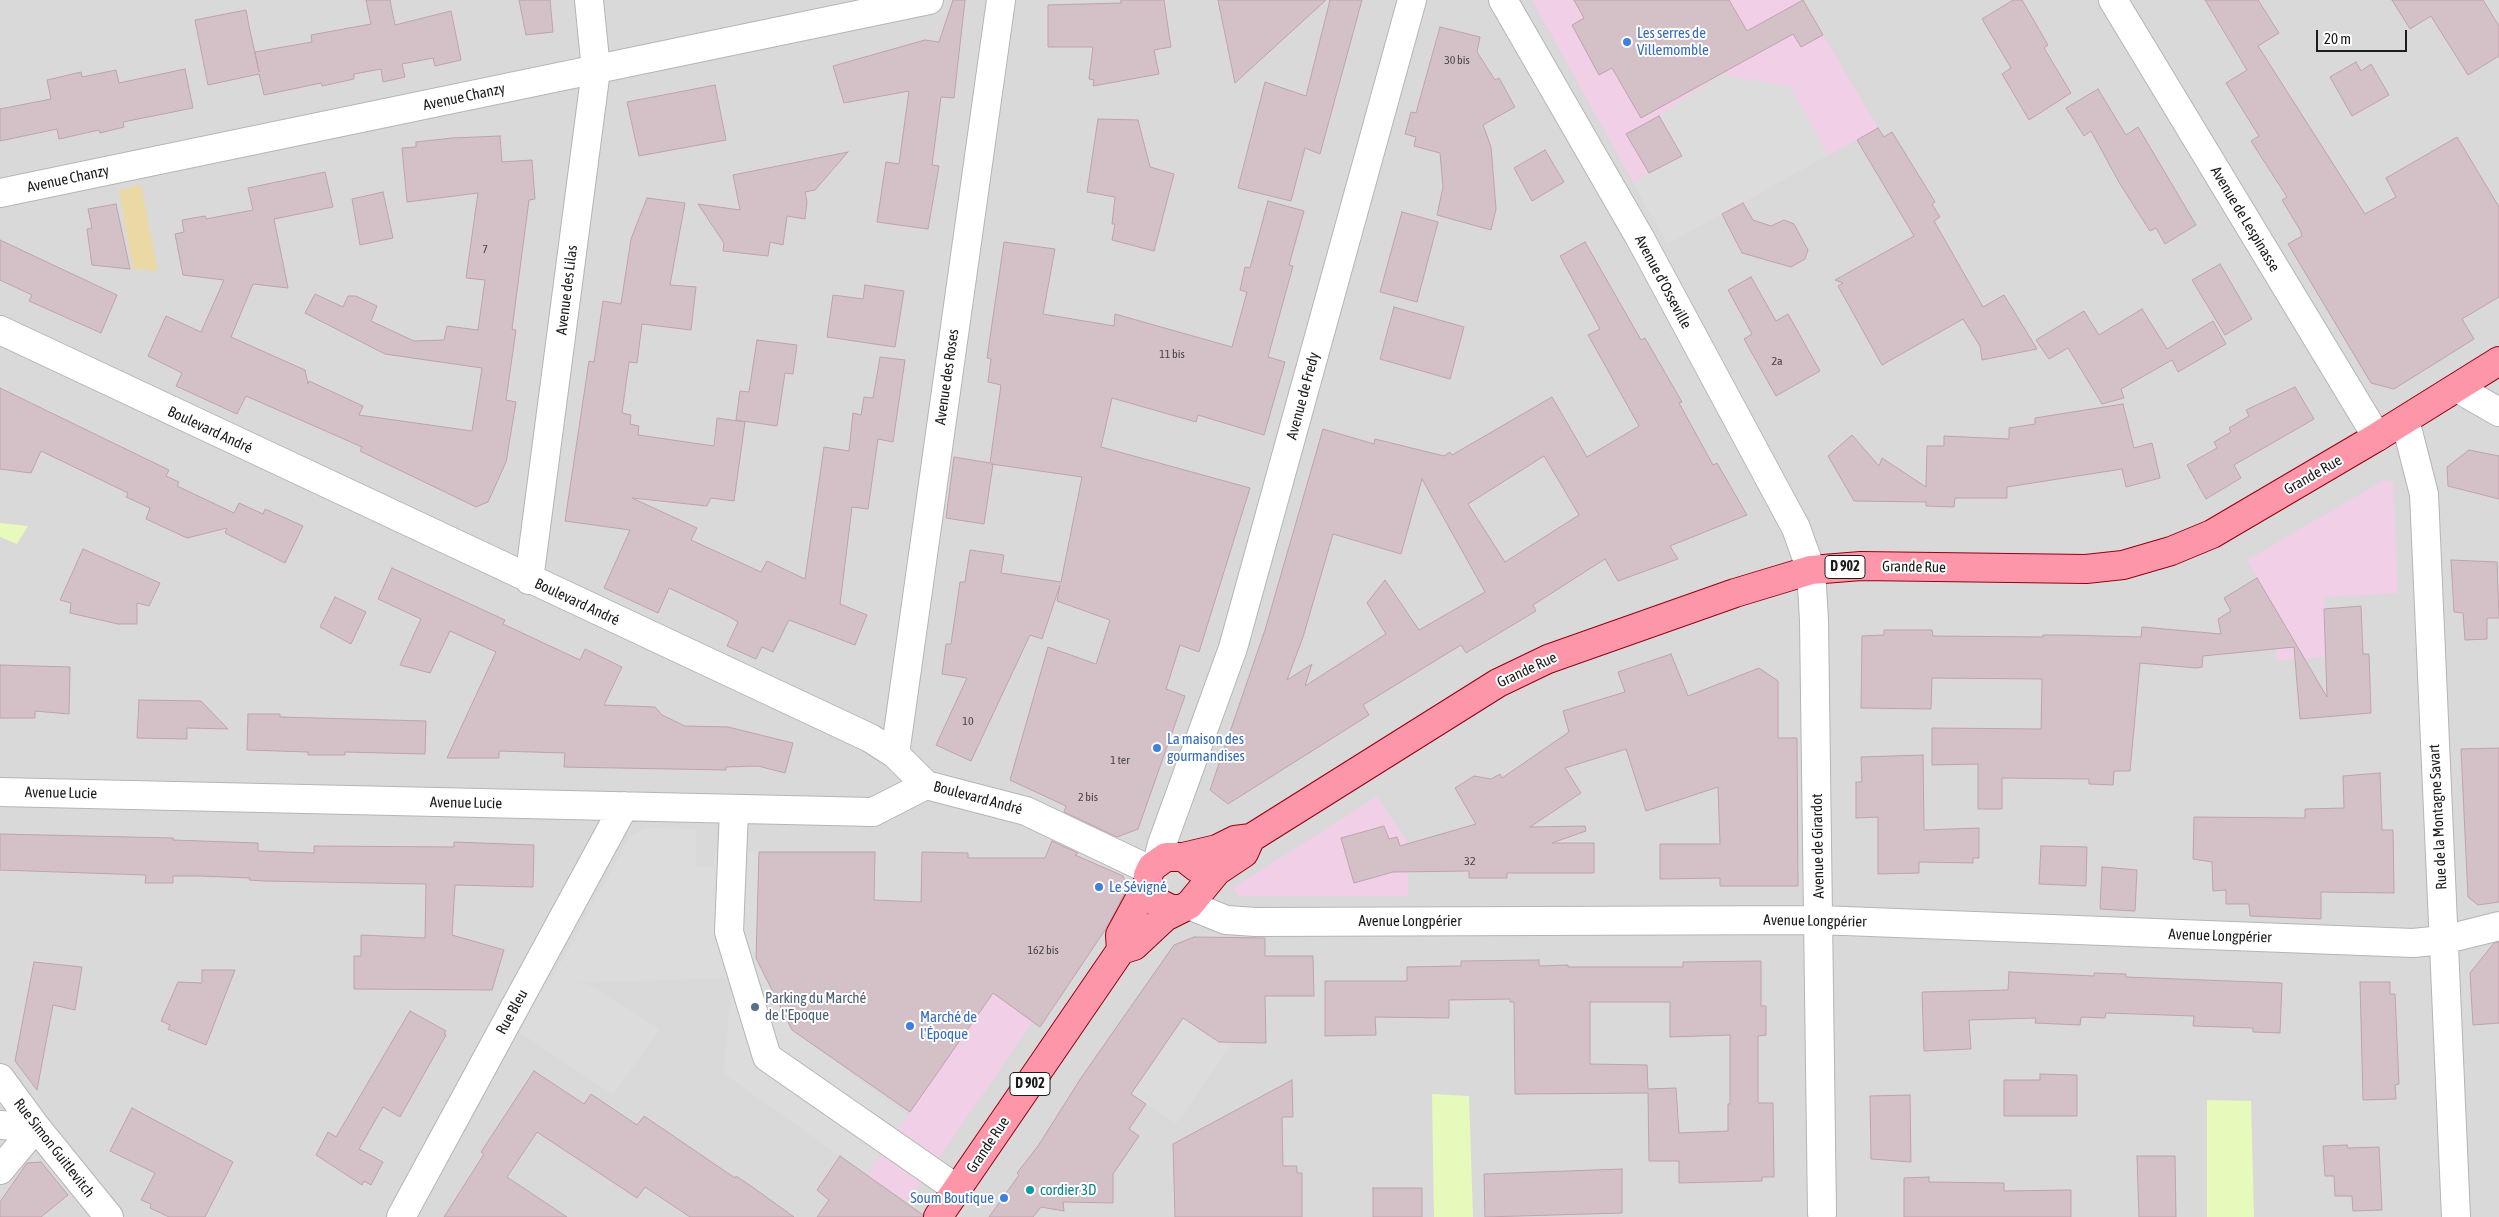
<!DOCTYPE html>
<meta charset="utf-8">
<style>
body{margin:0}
#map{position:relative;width:2499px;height:1217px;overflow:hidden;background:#eee1e2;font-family:"Asap Condensed",sans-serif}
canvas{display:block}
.scale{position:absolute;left:2316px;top:30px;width:91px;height:22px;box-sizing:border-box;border:2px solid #1c1c1c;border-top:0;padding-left:6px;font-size:15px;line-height:18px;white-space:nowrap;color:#1c1c1c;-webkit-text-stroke:4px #fff;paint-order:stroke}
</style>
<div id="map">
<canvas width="2499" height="1217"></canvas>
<div class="scale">20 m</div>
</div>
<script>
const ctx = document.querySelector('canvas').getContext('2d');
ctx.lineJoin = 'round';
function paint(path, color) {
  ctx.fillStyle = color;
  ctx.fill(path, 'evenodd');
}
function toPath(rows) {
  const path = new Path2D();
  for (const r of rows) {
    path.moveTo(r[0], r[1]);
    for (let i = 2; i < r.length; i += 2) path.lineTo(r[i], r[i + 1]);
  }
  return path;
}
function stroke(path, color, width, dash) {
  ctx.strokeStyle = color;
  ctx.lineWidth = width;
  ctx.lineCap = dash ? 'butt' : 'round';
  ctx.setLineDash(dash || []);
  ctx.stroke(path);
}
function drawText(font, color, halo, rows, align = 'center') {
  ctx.font = font + ' "Asap Condensed",sans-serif';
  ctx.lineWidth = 4;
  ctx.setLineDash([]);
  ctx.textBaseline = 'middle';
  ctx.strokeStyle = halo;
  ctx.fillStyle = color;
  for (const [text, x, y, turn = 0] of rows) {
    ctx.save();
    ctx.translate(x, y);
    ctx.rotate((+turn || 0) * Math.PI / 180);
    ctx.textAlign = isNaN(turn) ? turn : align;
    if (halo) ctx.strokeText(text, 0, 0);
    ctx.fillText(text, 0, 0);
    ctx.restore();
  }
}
const residential = toPath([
 [0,0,2499,0,2499,1217,0,1217]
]);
const commercial = toPath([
 [1532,0,1803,0,1878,128,1667,244],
 [2384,480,2393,482,2398,593,2324,597,2326,657,2276,661,2278,614,2247,560],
 [1377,796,1408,843,1408,896,1239,896,1233,888],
 [759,852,873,852,873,945,1001,973,1033,1022,908,1202,867,1175,910,1112,792,1030,756,958]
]);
const grass = toPath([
 [141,185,158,271,133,269,119,190]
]);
const park = toPath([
 [0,523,28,526,17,544,0,537],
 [1432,1094,1469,1096,1473,1217,1434,1217],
 [2207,1100,2251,1101,2254,1217,2207,1217]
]);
const parking = toPath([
 [1720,74,1791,87,1828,155,1667,244,1633,182,1681,156,1659,116],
 [647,828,696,829,696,867,714,866,715,853,759,852,756,958,792,1030,908,1115,867,1175,724,1074,732,978,572,983,588,984,660,1029,613,1095,506,1023,528,984,549,984,630,836],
 [1183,1018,1219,1043,1233,1043,1176,1124,1131,1094]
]);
const building = toPath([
 [366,0,390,0,395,25,451,11,461,60,435,66,433,58,402,64,405,77,383,82,381,69,354,74,354,79,322,86,321,83,264,95,259,74,208,85,195,20,246,10,249,26,259,72,255,52,312,42,311,35,371,24,366,0],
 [519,0,550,0,553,32,526,35,519,0],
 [953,0,965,0,954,98,941,97,932,165,939,166,928,229,877,222,886,162,899,164,909,91,844,103,833,66,925,40,939,42,953,0],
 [1121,0,1164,0,1171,47,1154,50,1159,74,1093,86,1094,80,1089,79,1093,47,1048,47,1048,5,1121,3,1121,0],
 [1218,0,1326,0,1235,83,1218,0],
 [1330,0,1362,0,1320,154,1305,148,1291,201,1238,188,1265,82,1306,96,1330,0],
 [1574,0,1729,0,1747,31,1803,0,1823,35,1801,47,1793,34,1641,118,1612,68,1599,75,1572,25,1584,18,1574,0],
 [2013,0,2022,0,2048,45,2044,48,2071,93,2029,120,2002,74,2011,68,1982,19,2013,0],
 [2205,0,2258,0,2279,33,2258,46,2365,214,2396,197,2386,178,2457,137,2499,207,2499,297,2462,319,2474,339,2394,389,2371,383,2288,244,2302,236,2300,230,2282,200,2287,197,2251,141,2259,136,2226,83,2247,70,2205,0],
 [2392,0,2483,0,2499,26,2499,56,2468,75,2431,16,2410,29,2392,0],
 [1440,27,1480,37,1477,52,1495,80,1499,78,1515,107,1483,125,1491,147,1496,209,1491,230,1437,215,1443,187,1440,153,1414,146,1416,137,1405,134,1411,112,1416,113,1440,27],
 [2356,62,2361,71,2371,64,2389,95,2352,116,2330,77,2356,62],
 [185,69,193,108,123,122,124,127,100,133,99,130,59,139,57,129,0,141,0,109,51,99,47,80,81,72,82,77,116,70,119,83,185,69],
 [715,85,726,140,639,156,627,102,715,85],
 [2098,89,2126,135,2138,127,2196,225,2165,244,2156,228,2150,231,2120,184,2091,131,2084,136,2066,108,2098,89],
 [1659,116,1682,156,1649,173,1626,134,1659,116],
 [1098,119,1138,120,1150,167,1174,174,1154,251,1112,240,1115,224,1112,224,1115,197,1087,192,1098,119],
 [1878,128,1884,137,1892,132,1935,202,1932,204,1940,217,1934,221,1983,307,2004,295,2037,349,1982,360,1980,346,1963,319,1882,365,1838,286,1843,283,1835,280,1914,236,1857,140,1878,128],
 [500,136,502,162,532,160,535,199,529,200,512,329,516,330,506,400,516,402,506,462,488,502,476,507,360,451,362,447,246,396,237,414,176,386,182,373,148,356,166,316,201,332,224,280,183,275,175,234,184,232,182,220,205,216,206,219,253,210,248,188,325,172,333,207,274,219,288,288,253,284,231,337,305,370,308,384,309,381,363,406,359,415,472,431,482,368,385,354,305,313,315,294,343,307,348,296,356,296,377,306,371,321,414,341,444,340,447,326,478,330,485,280,466,278,478,193,407,202,402,148,416,147,416,142,452,138,500,136],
 [1545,150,1564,182,1532,201,1514,168,1545,150],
 [848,152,815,190,805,192,807,202,805,219,787,216,783,245,770,242,768,256,723,251,724,243,698,204,740,210,733,175,848,152],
 [383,192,393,238,360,245,352,199,383,192],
 [647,198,685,203,670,285,696,287,691,330,642,324,637,363,629,362,622,413,631,415,630,424,639,426,638,435,714,446,717,418,745,422,734,501,711,498,707,506,632,498,697,528,691,540,761,572,767,561,805,579,824,447,849,451,853,413,861,415,864,397,873,398,880,357,905,360,893,442,878,439,868,509,852,507,840,604,867,615,855,645,789,620,773,652,762,647,756,659,727,646,738,622,730,617,669,588,658,613,604,588,630,530,565,521,589,361,594,362,603,301,621,304,631,239,647,198],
 [1268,201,1304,211,1289,265,1293,266,1268,357,1285,362,1264,435,1198,415,1196,422,1112,398,1101,447,1250,488,1199,652,1180,645,1166,689,1185,696,1138,829,1117,837,1064,812,1066,806,1010,780,1048,647,1096,664,1110,620,1057,601,1060,585,1042,639,1030,635,971,761,936,745,967,678,942,674,946,644,951,644,960,582,965,582,970,550,1004,555,1001,573,1061,582,1082,477,991,464,993,464,984,524,946,518,954,457,990,463,1001,385,988,382,991,359,987,358,1004,242,1055,249,1043,314,1114,326,1115,314,1232,347,1247,292,1240,290,1245,267,1250,268,1268,201],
 [1743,203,1753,220,1771,226,1784,220,1794,224,1808,250,1805,259,1791,267,1742,253,1722,214,1743,203],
 [116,204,130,269,92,265,87,229,92,228,88,209,116,204],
 [1402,212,1438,222,1417,302,1380,292,1402,212],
 [0,240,117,295,101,333,29,301,32,295,0,280,0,240],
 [1585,242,1641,340,1645,338,1682,402,1679,403,1713,465,1717,463,1747,515,1670,546,1678,559,1618,581,1605,559,1533,605,1536,611,1466,653,1461,645,1363,705,1369,715,1228,804,1210,790,1265,630,1323,429,1374,444,1375,439,1444,456,1450,452,1452,455,1552,397,1587,457,1639,426,1588,335,1600,329,1560,256,1585,242],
 [1544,456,1579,515,1505,562,1468,504,1544,456],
 [1422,479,1485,592,1419,630,1385,580,1367,603,1386,634,1305,686,1312,664,1287,680,1303,637,1333,534,1401,554,1422,479],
 [2220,264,2252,319,2225,335,2192,280,2220,264],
 [1751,277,1776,321,1788,314,1820,371,1776,396,1744,339,1752,334,1728,290,1751,277],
 [865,285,904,291,895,347,827,337,833,295,863,299,865,285],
 [1394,307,1464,327,1450,379,1380,359,1394,307],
 [2142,309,2167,349,2213,321,2226,344,2178,372,2172,360,2121,389,2124,398,2102,404,2068,348,2049,359,2036,340,2084,311,2099,335,2142,309],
 [757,340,797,345,793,374,785,373,777,426,736,420,740,391,749,392,757,340],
 [2295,387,2314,419,2234,465,2241,478,2206,499,2187,465,2217,448,2214,442,2231,432,2229,428,2249,416,2246,410,2295,387],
 [0,388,169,470,166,476,179,482,177,486,234,513,239,503,263,514,265,509,303,526,285,563,225,533,227,528,187,538,146,519,150,508,126,497,128,493,41,451,31,473,0,469,0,388],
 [2123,404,2134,448,2152,443,2160,478,2126,487,2122,469,2007,487,2007,498,1955,498,1954,507,1926,506,1926,502,1854,501,1828,456,1852,435,1879,466,1882,458,1926,487,1927,446,1944,446,1944,436,2009,439,2009,428,2035,424,2035,418,2123,404],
 [2469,450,2499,456,2499,499,2448,486,2447,467,2469,450],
 [83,549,160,583,149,606,137,603,137,624,118,624,70,613,71,603,60,600,83,549],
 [2451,560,2497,562,2499,618,2487,618,2487,639,2465,640,2463,613,2454,612,2451,560],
 [392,568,505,620,503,624,580,660,585,649,622,667,604,705,655,707,662,715,685,726,728,727,793,743,785,773,758,766,726,767,726,770,564,767,565,753,499,751,499,758,447,758,496,652,450,631,430,673,400,665,421,619,378,599,392,568],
 [2257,578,2327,697,2324,609,2361,606,2363,654,2369,654,2371,713,2300,719,2294,647,2203,656,2202,667,2196,668,2140,663,2130,771,2114,771,2113,785,2089,784,2089,779,2002,778,2002,809,1978,809,1978,764,1932,765,1932,728,2041,729,2042,679,1932,678,1931,709,1861,708,1862,636,1884,635,1884,630,1932,630,1933,636,2043,637,2043,635,2066,635,2141,637,2142,627,2221,634,2218,619,2231,611,2224,598,2257,578],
 [335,597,366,612,351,644,320,627,335,597],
 [1671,654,1688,696,1759,668,1778,681,1778,738,1797,738,1798,886,1720,886,1720,878,1660,879,1660,844,1720,844,1718,787,1646,811,1626,749,1565,768,1581,793,1530,827,1585,826,1586,831,1552,843,1594,843,1594,873,1507,873,1507,878,1469,878,1469,871,1393,872,1354,883,1341,838,1384,826,1389,839,1397,837,1400,846,1476,824,1455,788,1474,776,1491,779,1500,774,1502,778,1569,732,1563,711,1625,692,1618,672,1671,654],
 [0,665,70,667,69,714,35,711,35,718,0,718,0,665],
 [139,700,201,701,228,729,187,728,187,739,137,738,139,700],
 [248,714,280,714,280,717,426,721,425,754,345,752,345,755,308,755,308,752,247,750,248,714],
 [2499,748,2499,902,2478,905,2468,897,2461,749,2499,748],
 [1923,755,1924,830,1979,828,1979,858,1973,858,1973,863,1919,862,1919,873,1878,874,1878,817,1856,818,1856,782,1862,782,1861,757,1923,755],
 [2380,773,2382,830,2393,830,2394,893,2321,892,2321,919,2250,916,2249,904,2226,904,2226,890,2213,891,2212,862,2193,859,2194,817,2305,818,2305,809,2344,808,2343,776,2380,773],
 [0,834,173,838,173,840,258,843,258,851,314,853,314,846,454,847,454,842,534,845,533,887,455,885,452,935,504,950,492,990,354,989,354,956,361,956,361,935,425,938,426,884,264,881,249,880,250,878,199,876,173,876,173,883,145,883,146,875,0,870,0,834],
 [1052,841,1078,853,1075,855,1123,876,1128,887,1107,927,1040,1027,993,993,910,1112,792,1030,756,958,759,852,875,852,874,900,921,902,922,852,968,853,968,858,1045,858,1052,841],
 [2041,846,2087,847,2086,886,2039,884,2041,846],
 [2102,867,2137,870,2135,911,2100,909,2102,867],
 [1194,937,1265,938,1265,956,1313,956,1314,996,1265,996,1266,1043,1219,1042,1183,1018,1131,1094,1146,1104,1129,1129,1139,1136,1113,1174,1113,1203,1063,1202,1064,1211,1041,1207,1033,1217,989,1217,1019,1175,1017,1173,1038,1146,1081,1078,1174,945,1194,937],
 [2499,942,2499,1023,2473,1025,2470,973,2494,943,2499,942],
 [1539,960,1539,966,1568,965,1568,967,1683,967,1683,962,1761,961,1761,1006,1766,1006,1766,1035,1758,1036,1758,1103,1773,1103,1774,1177,1762,1177,1762,1181,1679,1183,1679,1161,1649,1161,1648,1093,1515,1094,1514,1002,1510,1002,1510,999,1449,1000,1449,1018,1375,1017,1376,1035,1325,1036,1325,981,1407,981,1407,967,1461,966,1461,961,1539,960],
 [1590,1002,1670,1002,1670,1037,1730,1035,1730,1104,1728,1104,1728,1131,1679,1133,1676,1088,1648,1089,1647,1065,1590,1064,1590,1002],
 [34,962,82,967,75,1010,53,1005,37,1090,15,1061,34,962],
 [202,970,235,970,206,1045,168,1029,170,1025,161,1021,178,982,202,983,202,970],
 [2009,972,2094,976,2094,973,2126,974,2126,977,2282,983,2280,1033,2253,1032,2253,1028,2193,1026,2194,1016,2106,1013,2105,1018,2081,1017,2080,1025,2035,1023,2036,1018,1969,1020,1971,1049,1924,1051,1922,992,2008,990,2009,972],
 [2360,982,2390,982,2390,994,2395,994,2399,1084,2395,1085,2396,1099,2363,1100,2360,982],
 [410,1011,446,1031,444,1034,446,1035,400,1117,383,1107,359,1149,383,1162,371,1185,364,1181,362,1185,316,1155,328,1132,336,1137,410,1011],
 [534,1071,584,1104,591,1094,637,1125,644,1116,735,1178,736,1176,751,1186,794,1217,690,1217,645,1187,637,1198,537,1132,507,1177,567,1217,444,1217,484,1154,481,1152,534,1071],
 [2040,1074,2077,1075,2077,1116,2004,1116,2004,1080,2040,1080,2040,1074],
 [1292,1080,1293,1117,1282,1117,1283,1166,1297,1166,1297,1173,1302,1173,1302,1217,1175,1217,1173,1144,1292,1080],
 [1910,1095,1911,1162,1871,1159,1870,1096,1910,1095],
 [132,1108,233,1162,205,1217,169,1217,150,1208,151,1204,141,1200,155,1173,110,1151,132,1108],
 [2347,1145,2348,1148,2379,1147,2382,1210,2353,1211,2352,1196,2335,1196,2334,1176,2325,1176,2323,1146,2347,1145],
 [840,1156,923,1215,923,1217,817,1217,829,1200,817,1190,840,1156],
 [2137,1156,2175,1156,2176,1217,2139,1217,2137,1156],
 [41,1162,68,1195,41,1217,0,1217,0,1202,27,1163,41,1162],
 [1622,1169,1622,1213,1485,1217,1484,1174,1622,1169],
 [1929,1177,1929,1182,2004,1183,2004,1191,2071,1190,2071,1217,1904,1217,1904,1178,1929,1177],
 [1373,1188,1422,1188,1422,1217,1373,1217,1373,1188]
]);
const minor = toPath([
 [1503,0,1640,238,1796,528,1811,570,1814,620,1822,1213],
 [2113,0,2377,437],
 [0,193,929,0],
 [0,330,870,738,895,754,926,785,1026,811,1150,870],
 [2457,388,2499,412],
 [2405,420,2424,494,2456,1217],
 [529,580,596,70,589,0],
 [895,754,1001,0],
 [0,792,873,812,926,785],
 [734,810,729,932,767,1057,957,1189],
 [1158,860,1162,844,1233,648,1412,0],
 [1189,905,1226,920,1256,922,1819,920,2413,943,2443,940,2499,926],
 [0,1078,36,1127,109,1217],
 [0,1125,36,1127],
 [0,1170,36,1127],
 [401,1217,624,806]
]);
const major = toPath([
 [1183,857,1217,849,1235,840,1251,838,1498,683,1548,659,1735,593,1811,570,1861,566,2086,569,2123,565,2171,551,2212,534,2377,437,2499,361],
 [1181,909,1171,909,1155,901,1149,894,1148,875,1152,867,1166,857,1183,857,1197,868],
 [1121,950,1120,935,1147,885],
 [938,1217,1121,950,1134,946,1165,917,1189,905,1217,871,1244,853,1249,842]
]);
const markers = [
 [1627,42,5,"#3f7fe0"],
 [1157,748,5,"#3f7fe0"],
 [1099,887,5,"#3f7fe0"],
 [755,1007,5,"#5c6f8a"],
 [910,1026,5,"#3f7fe0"],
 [1030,1190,5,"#0f9aa8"],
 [1004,1198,5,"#3f7fe0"]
];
const numberNames = [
 ["30 bis",1457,60],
 ["7",485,249],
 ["11 bis",1172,354],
 ["2a",1777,361],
 ["10",968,721],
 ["1 ter",1120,760],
 ["2 bis",1088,797],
 ["32",1470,861],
 ["162 bis",1043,950]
];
const shields = [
 [1845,567,40],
 [1030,1084,40]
];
const shieldNames = [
 ["D 902",1845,567],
 ["D 902",1030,1084]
];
const shopNames = [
 ["Les serres de",1637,33],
 ["Villemomble",1637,50],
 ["La maison des",1167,739],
 ["gourmandises",1167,756],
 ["Le Sévigné",1109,887],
 ["Marché de",920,1017],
 ["l'Époque",920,1034],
 ["Soum Boutique",994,1198,"right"]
];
const streetNames = [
 ["Avenue Chanzy",464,97,-12],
 ["Avenue Chanzy",68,179,-12],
 ["Avenue de Lespinasse",2245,219,59],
 ["Avenue d'Osseville",1663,282,62],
 ["Avenue des Lilas",567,290,-83],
 ["Avenue des Roses",947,377,-82],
 ["Avenue de Fredy",1303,396,-75],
 ["Boulevard André",210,430,25],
 ["Grande Rue",2313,475,-30],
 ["Grande Rue",1914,567,1],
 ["Boulevard André",577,602,25],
 ["Grande Rue",1527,670,-25],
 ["Avenue Lucie",61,793,1],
 ["Boulevard André",978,798,15],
 ["Avenue Lucie",466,803,1],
 ["Rue de la Montagne Savart",2438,817,-93],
 ["Avenue de Girardot",1818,846,-91],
 ["Avenue Longpérier",1410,921],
 ["Avenue Longpérier",1815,921,1],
 ["Avenue Longpérier",2220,936,2],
 ["Rue Bleu",512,1012,-61],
 ["Grande Rue",988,1145,-56],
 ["Rue Simon Guitlevitch",54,1148,52]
];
const serviceNames = [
 ["Parking du Marché",765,998],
 ["de l'Epoque",765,1015]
];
const cultureNames = [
 ["cordier 3D",1040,1190]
];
paint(residential, '#dad9da');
paint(commercial, '#f0cfe7');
paint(grass, '#ead8a5');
paint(park, '#e6fabc');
paint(parking, '#dcdcdc');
paint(building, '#d4c1c8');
stroke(building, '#c0a3ac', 1);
stroke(minor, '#b5b5b5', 30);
stroke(major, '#94000e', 30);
stroke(minor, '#fff', 28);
stroke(major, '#fe96aa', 28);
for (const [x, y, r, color] of markers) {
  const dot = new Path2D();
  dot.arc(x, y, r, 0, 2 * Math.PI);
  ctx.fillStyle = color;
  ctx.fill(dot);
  stroke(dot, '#fff', 2);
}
drawText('12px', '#4a4547', null, numberNames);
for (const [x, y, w] of shields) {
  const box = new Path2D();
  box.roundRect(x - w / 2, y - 11.5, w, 23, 4);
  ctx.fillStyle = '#fff';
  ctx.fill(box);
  stroke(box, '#1c1c1c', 1);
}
drawText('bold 14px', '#1c1c1c', null, shieldNames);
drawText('15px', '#366cbe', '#fff', shopNames, 'left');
drawText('15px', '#1c1c1c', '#fff', streetNames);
drawText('15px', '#4e5e75', '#fff', serviceNames, 'left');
drawText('15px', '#0d838f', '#fff', cultureNames, 'left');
</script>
